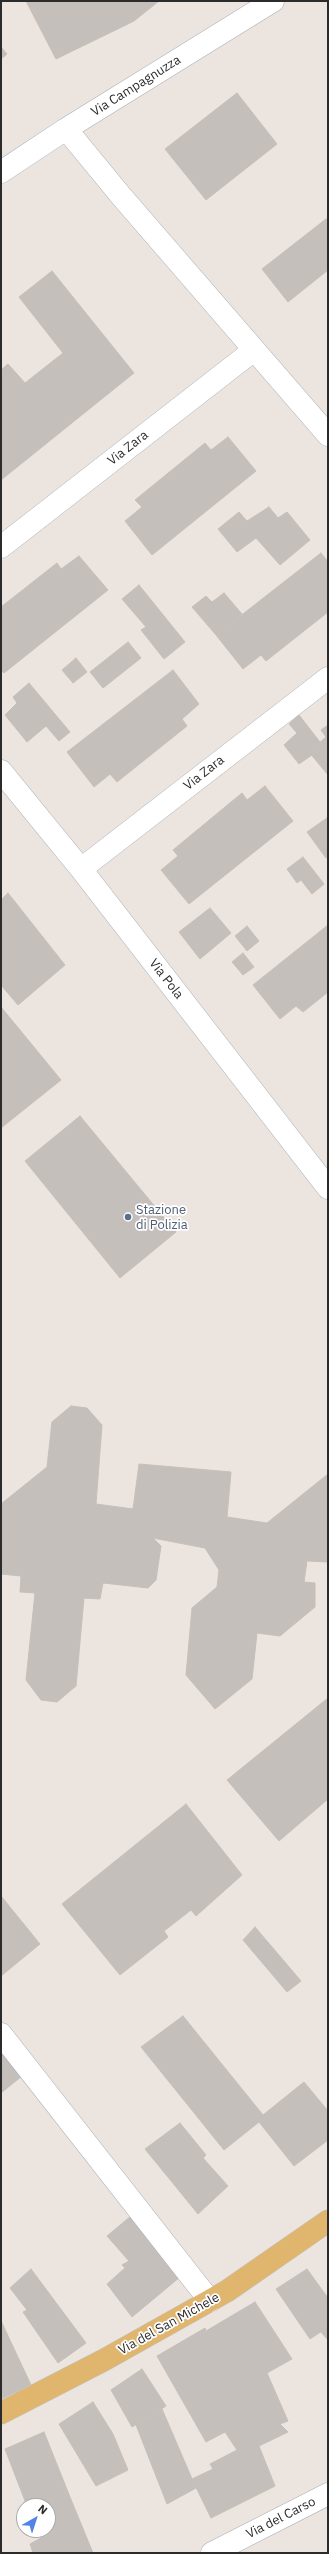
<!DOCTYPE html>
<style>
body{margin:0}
#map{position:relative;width:329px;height:2554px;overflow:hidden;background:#ebe4df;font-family:"IBM Plex Sans",sans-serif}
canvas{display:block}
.frame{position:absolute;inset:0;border:2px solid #2b2b2b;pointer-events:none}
.north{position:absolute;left:16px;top:2498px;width:40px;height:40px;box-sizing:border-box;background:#fff;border:1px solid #aaa;border-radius:50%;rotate:39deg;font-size:11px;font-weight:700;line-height:16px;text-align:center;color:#2b2b2b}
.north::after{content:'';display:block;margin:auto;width:14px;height:18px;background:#5283e5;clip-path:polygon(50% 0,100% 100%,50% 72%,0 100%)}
</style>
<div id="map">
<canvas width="329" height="2554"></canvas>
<div class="frame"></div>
<div class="north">N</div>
</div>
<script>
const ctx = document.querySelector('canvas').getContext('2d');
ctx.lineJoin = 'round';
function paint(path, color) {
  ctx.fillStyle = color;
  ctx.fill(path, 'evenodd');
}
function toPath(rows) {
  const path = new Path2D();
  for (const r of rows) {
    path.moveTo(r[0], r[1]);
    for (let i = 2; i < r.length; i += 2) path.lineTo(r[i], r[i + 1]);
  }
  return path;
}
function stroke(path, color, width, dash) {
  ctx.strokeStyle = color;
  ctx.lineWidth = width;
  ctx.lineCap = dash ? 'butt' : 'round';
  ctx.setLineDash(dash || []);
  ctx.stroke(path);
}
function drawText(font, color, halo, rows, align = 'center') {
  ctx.font = font + ' "IBM Plex Sans",sans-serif';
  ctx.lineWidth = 3.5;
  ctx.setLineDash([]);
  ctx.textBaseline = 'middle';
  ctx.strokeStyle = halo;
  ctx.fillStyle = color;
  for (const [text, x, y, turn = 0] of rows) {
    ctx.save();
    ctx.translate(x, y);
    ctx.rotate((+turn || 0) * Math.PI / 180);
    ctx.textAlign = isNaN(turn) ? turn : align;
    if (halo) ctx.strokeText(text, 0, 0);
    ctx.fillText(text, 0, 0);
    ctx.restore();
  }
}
const building = toPath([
 [26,1,159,1,134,21,56,59,26,1],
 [1,47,7,54,1,59,1,47],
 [237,93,277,144,206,200,165,149,237,93],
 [326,219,328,222,328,270,288,302,262,269,326,219],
 [52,271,134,373,1,480,1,370,8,364,25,383,63,353,19,297,52,271],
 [228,437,256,471,152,555,125,521,142,507,135,500,205,443,211,450,228,437],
 [269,507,278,518,287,512,310,540,280,565,256,538,237,552,218,529,239,512,247,521,269,507],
 [321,553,328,562,328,612,266,661,261,655,243,669,216,635,321,553],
 [79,556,108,590,4,673,1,670,1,607,57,563,61,569,79,556],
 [139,585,185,642,164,659,141,630,146,627,122,599,139,585],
 [224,593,242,614,216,635,192,607,206,596,212,602,224,593],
 [128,642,141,658,103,688,90,672,128,642],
 [76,658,87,672,73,683,62,670,76,658],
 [173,670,199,704,182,719,187,726,117,782,110,774,94,787,67,752,173,670],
 [29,683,70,732,59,741,46,726,27,742,5,715,17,703,13,697,29,683],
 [299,715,320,742,309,752,312,755,299,764,284,745,297,733,289,724,299,715],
 [328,725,328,775,309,752,326,737,321,730,328,725],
 [265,786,293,821,189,904,161,870,178,856,173,850,242,793,247,800,265,786],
 [327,818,328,857,326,858,307,832,327,818],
 [303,857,324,884,312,894,301,880,297,883,287,869,303,857],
 [8,893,65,965,18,1005,1,985,1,900,8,893],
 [210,908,231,933,200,959,179,932,210,908],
 [328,925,328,992,303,1012,296,1006,280,1019,253,985,328,925],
 [247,926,259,941,247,951,235,936,247,926],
 [243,953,254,967,243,975,232,962,243,953],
 [1,1007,61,1080,1,1128,1,1007],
 [80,1116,176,1232,120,1278,25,1161,80,1116],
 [71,1406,87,1408,102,1425,96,1504,133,1509,139,1464,231,1472,227,1517,267,1523,328,1474,328,1562,307,1561,304,1582,315,1583,315,1607,280,1636,257,1633,252,1679,215,1709,186,1675,192,1608,217,1587,219,1570,205,1548,153,1538,161,1546,156,1580,148,1588,103,1583,100,1599,84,1598,76,1686,57,1702,41,1700,26,1680,35,1593,20,1592,21,1576,1,1574,1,1504,47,1467,52,1422,71,1406],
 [328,1698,328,1799,279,1841,227,1780,328,1698],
 [186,1804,242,1875,196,1916,191,1910,164,1931,168,1937,120,1975,62,1904,186,1804],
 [1,1896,40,1944,1,1976,1,1896],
 [255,1927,301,1981,287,1992,243,1940,255,1927],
 [183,2016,263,2115,304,2082,328,2111,328,2140,294,2166,259,2122,224,2150,141,2047,183,2016],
 [1,2050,22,2076,1,2093,1,2050],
 [180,2123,206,2155,203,2158,228,2186,198,2214,145,2149,180,2123],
 [131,2216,180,2277,132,2317,107,2284,125,2268,122,2265,129,2261,107,2236,131,2216],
 [31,2269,86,2343,58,2363,23,2312,27,2310,10,2288,31,2269],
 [307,2269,328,2298,328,2327,310,2339,276,2289,307,2269],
 [255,2302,292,2359,267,2373,288,2421,280,2424,288,2432,259,2446,275,2486,211,2518,192,2479,213,2469,210,2464,237,2450,225,2432,206,2442,157,2356,205,2328,206,2331,255,2302],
 [2,2323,31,2385,1,2399,1,2324,2,2323],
 [328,2327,328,2340,321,2332,328,2327],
 [142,2369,166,2406,132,2427,111,2390,142,2369],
 [93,2402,113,2434,128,2470,96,2486,59,2424,93,2402],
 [162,2409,196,2488,167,2504,136,2425,162,2409],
 [44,2432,70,2497,93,2553,33,2553,30,2544,41,2538,37,2530,48,2530,48,2506,27,2506,5,2449,44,2432]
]);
const minor = toPath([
 [66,129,122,197,328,435],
 [1,172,66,129,273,1],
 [1,547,254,350],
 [1,771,81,869,328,1188],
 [81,869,328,678],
 [1,2034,210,2301],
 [212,2553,328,2494]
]);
const major = toPath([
 [1,2413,104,2360,227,2291,328,2221]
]);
const markers = [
 [128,1217,4,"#5c6f8a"]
];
const streetNames = [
 ["Via Campagnuzza",136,86,-32],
 ["Via Zara",128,448,-38],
 ["Via Zara",204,773,-38],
 ["Via Pola",166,979,52],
 ["Via del San Michele",169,2324,-29],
 ["Via del Carso",281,2518,-27]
];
const serviceNames = [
 ["Stazione",136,1210],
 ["di Polizia",136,1225]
];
paint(building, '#c4bfba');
stroke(building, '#c6bfb8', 1);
stroke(minor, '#abafb6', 23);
stroke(major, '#c4c4c4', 23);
stroke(minor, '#fff', 22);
stroke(major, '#e0b56e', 22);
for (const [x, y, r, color] of markers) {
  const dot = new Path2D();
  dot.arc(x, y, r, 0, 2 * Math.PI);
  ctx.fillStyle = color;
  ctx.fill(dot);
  stroke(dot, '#fff', 1.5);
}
drawText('13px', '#2b2b2b', '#fff', streetNames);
drawText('13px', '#4e5e75', '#fff', serviceNames, 'left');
</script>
